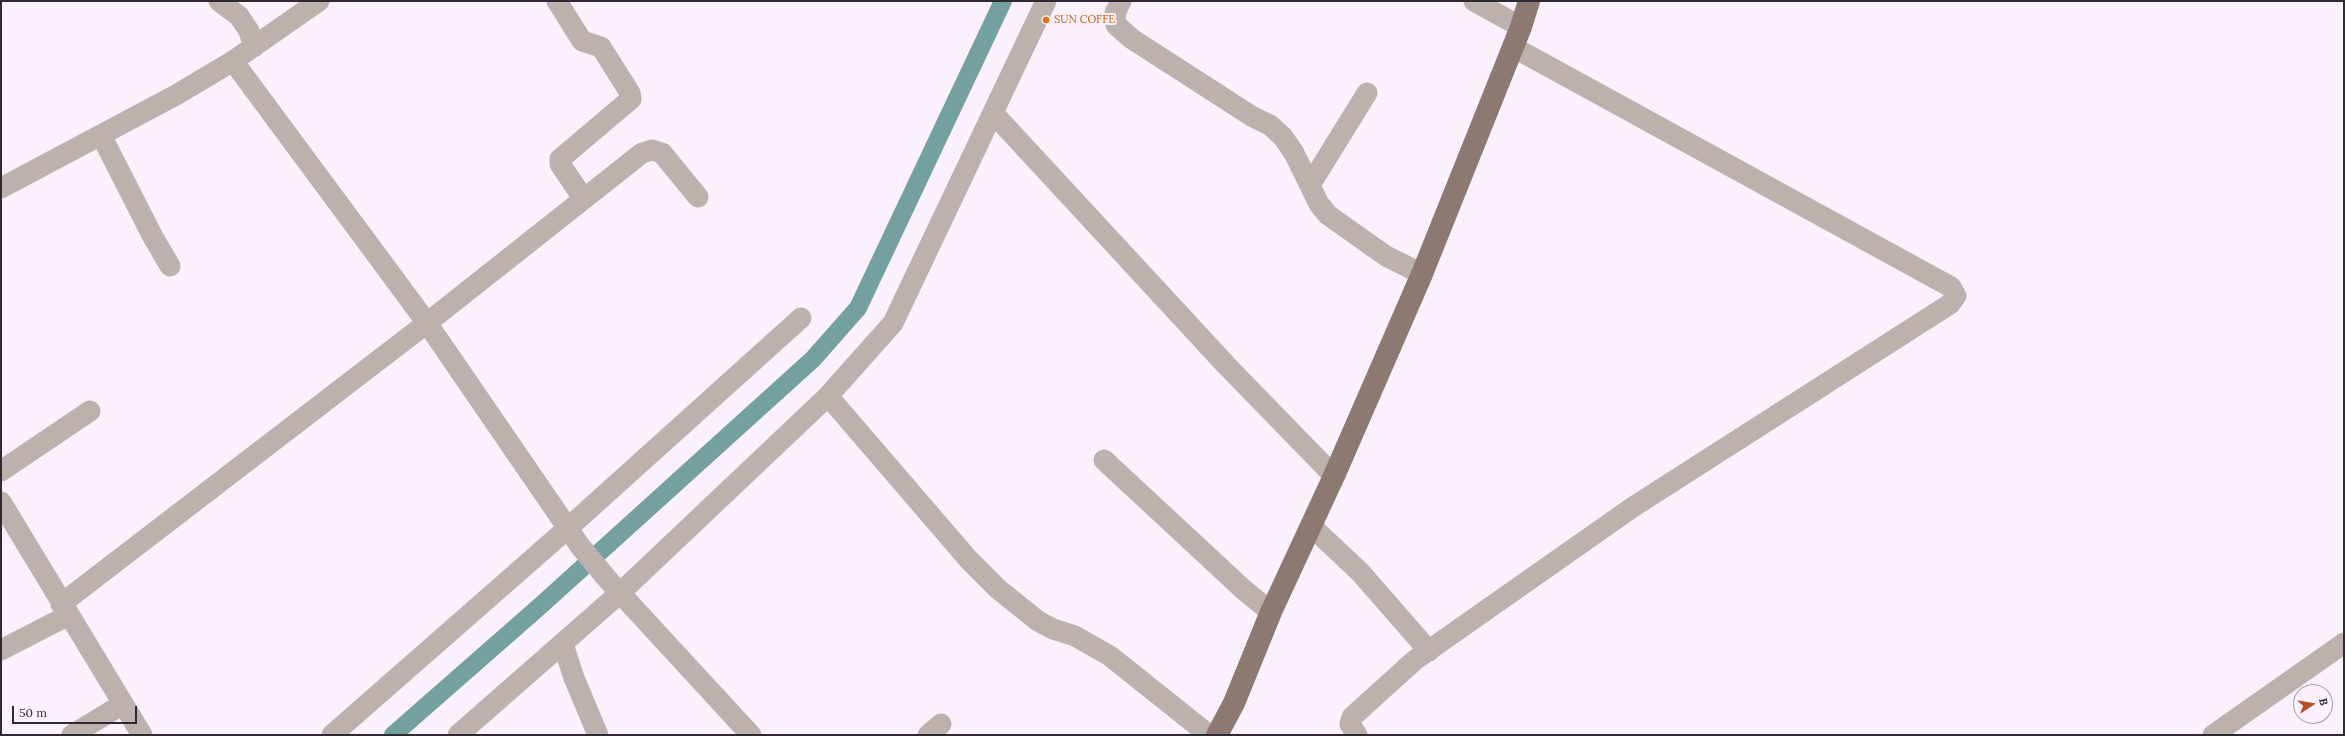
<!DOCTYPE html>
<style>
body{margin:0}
#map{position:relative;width:2345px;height:736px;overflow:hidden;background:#faf1fd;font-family:Lora,serif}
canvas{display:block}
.frame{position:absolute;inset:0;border:2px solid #2f2a31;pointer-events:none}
.north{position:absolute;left:2293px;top:684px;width:40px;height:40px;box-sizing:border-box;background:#faf1fd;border:1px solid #a9a1ab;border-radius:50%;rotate:78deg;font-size:11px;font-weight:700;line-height:16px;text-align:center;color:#2f2a31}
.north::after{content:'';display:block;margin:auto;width:14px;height:18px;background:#b54e25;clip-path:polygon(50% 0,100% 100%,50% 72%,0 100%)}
.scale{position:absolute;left:12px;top:706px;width:125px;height:18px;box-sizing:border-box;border:2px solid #2f2a31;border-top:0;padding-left:5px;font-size:12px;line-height:14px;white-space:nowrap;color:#2f2a31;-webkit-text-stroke:3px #faf1fd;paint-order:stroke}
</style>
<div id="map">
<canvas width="2345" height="736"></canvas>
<div class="frame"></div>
<div class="north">B</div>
<div class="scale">50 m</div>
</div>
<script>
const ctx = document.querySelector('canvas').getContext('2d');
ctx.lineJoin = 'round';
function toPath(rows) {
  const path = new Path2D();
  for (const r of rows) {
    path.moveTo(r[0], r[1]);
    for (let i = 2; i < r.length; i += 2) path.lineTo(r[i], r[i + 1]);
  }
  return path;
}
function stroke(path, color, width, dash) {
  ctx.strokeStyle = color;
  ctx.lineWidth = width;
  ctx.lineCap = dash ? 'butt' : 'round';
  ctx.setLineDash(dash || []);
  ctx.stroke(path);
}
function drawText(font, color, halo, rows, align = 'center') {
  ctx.font = font + ' Lora,serif';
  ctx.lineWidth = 4;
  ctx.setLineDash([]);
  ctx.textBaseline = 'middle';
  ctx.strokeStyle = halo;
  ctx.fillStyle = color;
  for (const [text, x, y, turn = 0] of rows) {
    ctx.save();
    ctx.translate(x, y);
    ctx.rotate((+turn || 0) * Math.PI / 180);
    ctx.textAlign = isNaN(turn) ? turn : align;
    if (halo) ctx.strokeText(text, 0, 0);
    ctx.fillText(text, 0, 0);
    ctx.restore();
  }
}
const canal = toPath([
 [393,735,539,607,813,359,858,308,1003,1]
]);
const minor = toPath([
 [219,1,239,16,249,31,254,47],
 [557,1,582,41,601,47,630,93,631,99,560,159,560,164,583,198],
 [1121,1,1115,13,1116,25,1132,39,1253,117,1270,125,1283,137,1294,153,1319,204,1328,215,1386,256,1422,274],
 [1474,1,1521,27],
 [233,61,427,323,580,546,609,581,751,735],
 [993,113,1227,366,1334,476],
 [101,135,153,237,170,266],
 [1310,185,1367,93],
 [1,188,176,95,233,61,319,1],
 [828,396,969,560,998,589,1038,621,1053,629,1075,636,1110,656,1209,735],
 [1104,460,1244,590,1271,612],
 [1,471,90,411],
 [1,502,142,735],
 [1311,526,1360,572,1429,651],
 [61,604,427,323,642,153,652,150,662,153,698,197],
 [563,644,574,678,598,735],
 [1,650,69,615],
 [72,735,123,704],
 [332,735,568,528,801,318],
 [458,735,620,593,828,396,893,323,1046,1],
 [928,735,941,724],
 [1357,735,1350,724,1352,717,1415,660,1633,507,1950,304,1956,296,1951,287,1513,47],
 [2213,735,2344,643]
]);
const major = toPath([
 [1217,735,1234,703,1271,612,1334,476,1422,274,1521,27,1529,1]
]);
const markers = [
 [1046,20,4,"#e8710a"]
];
const foodNames = [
 ["SUN COFFE",1054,20]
];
stroke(canal, '#75a0a0', 18);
stroke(minor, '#bcb1ad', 21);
stroke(major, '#8c7972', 22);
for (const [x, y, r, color] of markers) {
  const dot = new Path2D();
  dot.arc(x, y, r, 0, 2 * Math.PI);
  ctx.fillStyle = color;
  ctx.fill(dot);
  stroke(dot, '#faf1fd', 1.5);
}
drawText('11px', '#c56008', '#faf1fd', foodNames, 'left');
</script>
